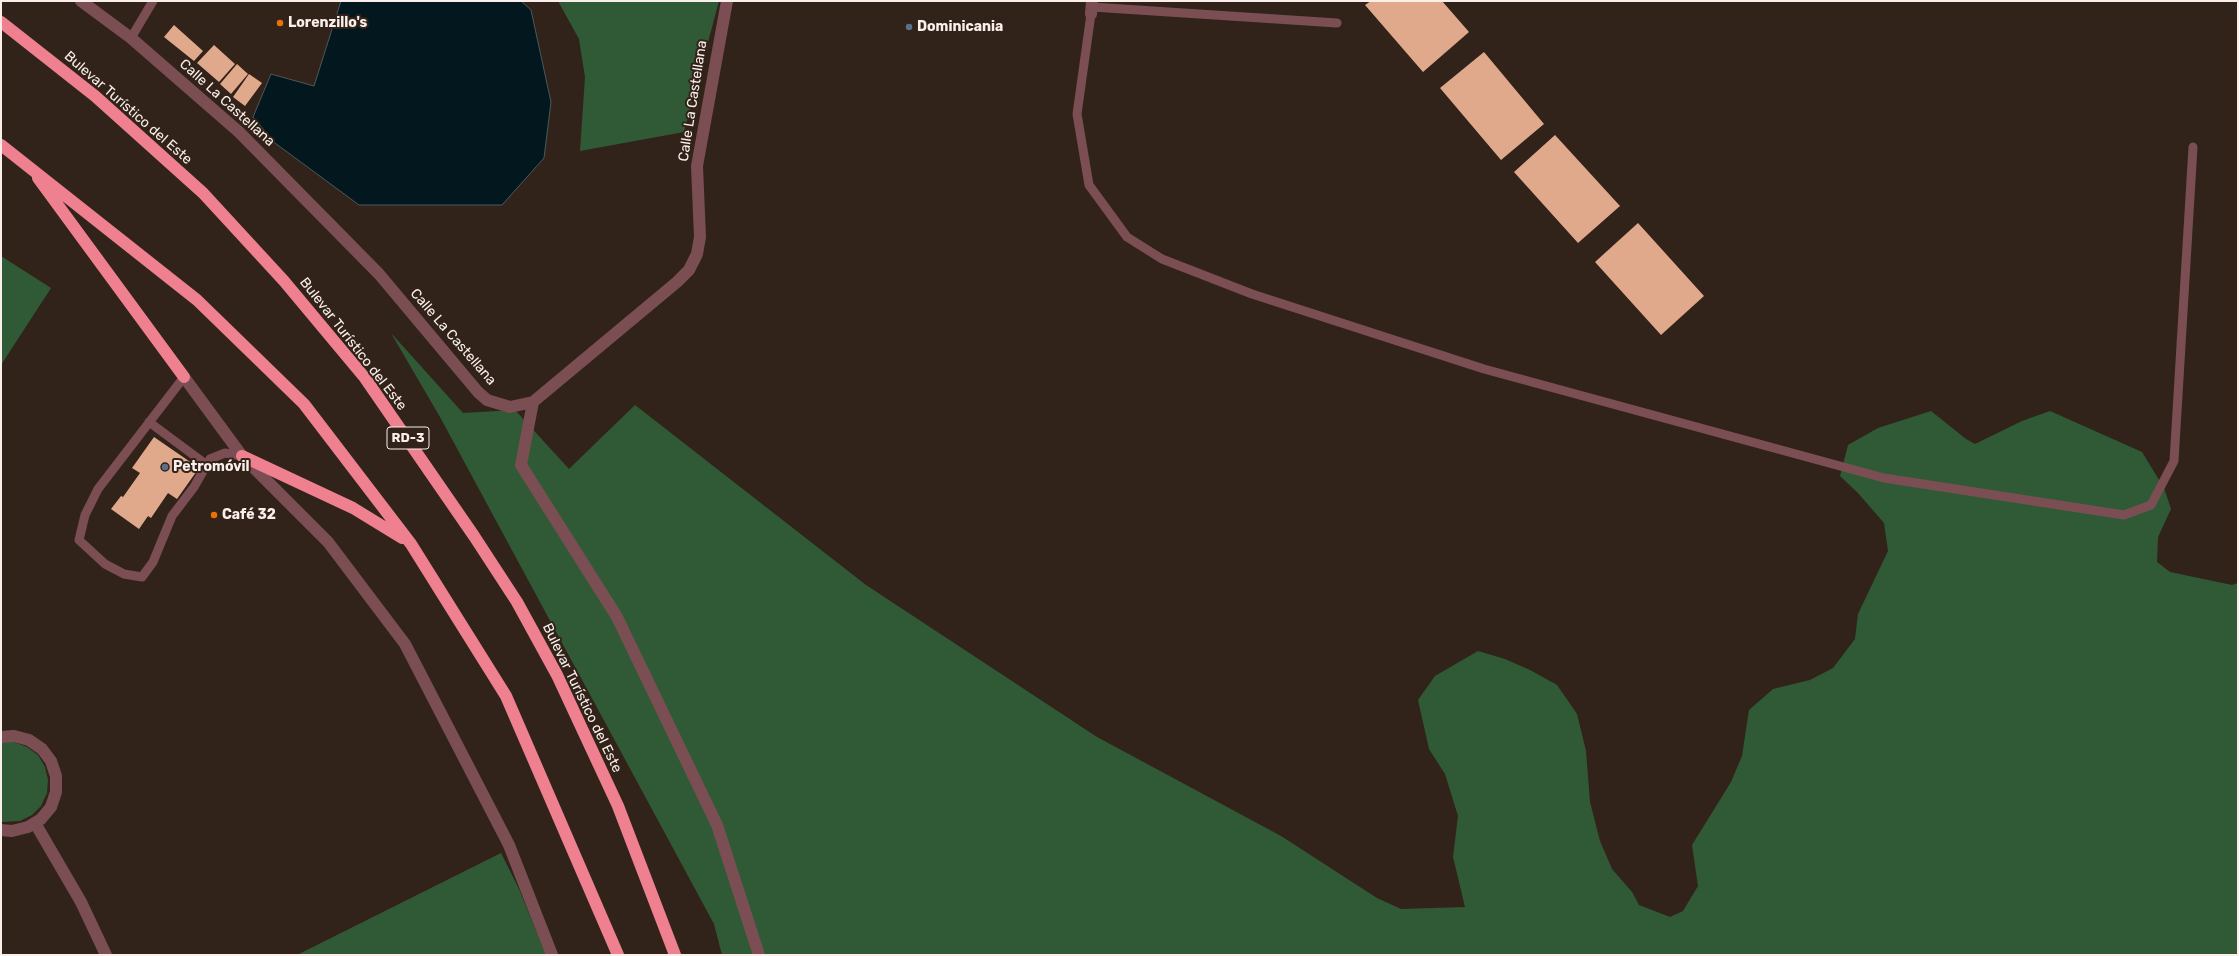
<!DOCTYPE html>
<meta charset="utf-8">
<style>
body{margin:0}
#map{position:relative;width:2239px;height:956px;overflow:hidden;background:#32231a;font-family:Rubik,sans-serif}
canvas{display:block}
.frame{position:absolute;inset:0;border:2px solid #faefea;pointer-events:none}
</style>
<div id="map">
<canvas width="2239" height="956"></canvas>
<div class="frame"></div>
</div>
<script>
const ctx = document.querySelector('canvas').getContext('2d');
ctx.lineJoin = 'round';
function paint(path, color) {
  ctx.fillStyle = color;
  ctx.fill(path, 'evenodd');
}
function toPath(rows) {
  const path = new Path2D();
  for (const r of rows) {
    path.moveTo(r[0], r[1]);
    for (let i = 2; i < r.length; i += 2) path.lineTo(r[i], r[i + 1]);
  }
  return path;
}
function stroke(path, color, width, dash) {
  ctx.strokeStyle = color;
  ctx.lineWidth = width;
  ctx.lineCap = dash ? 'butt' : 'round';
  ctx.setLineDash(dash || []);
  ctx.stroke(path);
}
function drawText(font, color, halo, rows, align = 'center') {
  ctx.font = font + ' Rubik,sans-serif';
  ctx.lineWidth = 4;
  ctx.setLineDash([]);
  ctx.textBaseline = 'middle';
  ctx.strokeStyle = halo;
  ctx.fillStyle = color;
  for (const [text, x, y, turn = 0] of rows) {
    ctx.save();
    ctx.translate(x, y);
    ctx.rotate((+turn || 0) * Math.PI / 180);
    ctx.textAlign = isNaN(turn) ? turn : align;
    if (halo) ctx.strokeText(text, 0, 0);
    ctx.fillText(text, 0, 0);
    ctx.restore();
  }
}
const green = toPath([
 [558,1,719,1,684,132,580,151,585,77,579,39],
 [1,256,51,288,1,365],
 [391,333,463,413,515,410,569,469,635,405,866,585,1097,737,1281,836,1377,898,1401,909,1465,907,1453,857,1458,816,1445,774,1429,749,1418,700,1435,676,1478,651,1505,659,1530,670,1557,685,1577,714,1586,751,1590,802,1600,841,1612,869,1632,892,1639,905,1670,917,1683,911,1698,886,1692,845,1731,782,1742,756,1749,710,1773,689,1810,680,1833,668,1855,639,1858,614,1888,551,1884,523,1858,493,1840,476,1848,445,1878,428,1931,411,1966,439,1975,444,2022,421,2050,411,2142,452,2164,488,2171,509,2158,537,2157,562,2170,572,2232,585,2238,583,2238,955,722,955,714,924,440,417],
 [1,742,14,742,27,747,38,755,45,767,48,780,47,793,41,806,32,815,20,821,1,822],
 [501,853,519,889,546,955,297,955]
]);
const water = toPath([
 [341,1,521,1,531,10,551,102,544,158,502,205,359,205,275,143,253,117,271,74,314,86,341,1]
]);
const building = toPath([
 [1371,1,1442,1,1469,32,1423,72,1365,5],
 [174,25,203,51,194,61,164,37],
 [214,45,235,64,219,82,197,63],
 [1484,52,1544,124,1501,160,1440,88],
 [237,64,248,74,231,94,220,84],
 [249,74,262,83,245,106,233,97],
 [1555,135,1620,206,1578,243,1514,172],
 [1638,223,1704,296,1661,335,1595,262],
 [154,437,199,468,177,499,168,493,151,518,148,516,139,529,111,509,121,496,123,497,140,473,132,468]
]);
const lane = toPath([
 [1092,7,1337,23],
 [1091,14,1077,114,1089,185,1127,237,1162,259,1252,294,1484,369,1884,478,2124,515,2151,505,2174,461,2193,147],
 [131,38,153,1],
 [184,377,98,489,85,515,79,540,105,564,124,574,142,577,153,562,172,516,194,487,210,459,225,453,242,456],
 [149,422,207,465]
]);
const street = toPath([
 [81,1,131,38,239,132,379,274,478,392,487,400,510,407,533,402,677,282,689,270,697,254,700,237,697,166,727,1],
 [1091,14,1092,1],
 [184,377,242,456,328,542,405,644,509,845,552,955],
 [533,402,521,465,617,617,717,825,759,955],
 [1,737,14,736,29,740,42,749,51,761,56,776,56,792,51,807,41,819,28,827,12,831,1,830],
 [35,823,81,902,106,955]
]);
const highway = toPath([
 [1,22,95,96,203,193,284,281,365,378,474,536,517,602,557,675,618,806,675,955],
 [1,145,197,300,304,404,411,544,506,696,618,955],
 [38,178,184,377],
 [242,456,353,508,402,538]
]);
const markers = [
 [280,23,4,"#e8710a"],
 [909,27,4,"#5c6f8a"],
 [165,467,4,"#5c6f8a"],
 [214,515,4,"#e8710a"]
];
const shields = [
 [408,438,42]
];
const shieldNames = [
 ["RD-3",408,438]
];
const poiNames = [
 ["Lorenzillo's",288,23],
 ["Dominicania",917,27],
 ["Petromóvil",173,467],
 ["Café 32",222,515]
];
const streetNames = [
 ["Calle La Castellana",693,101,-81],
 ["Calle La Castellana",227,103,42],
 ["Bulevar Turístico del Este",128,108,41],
 ["Calle La Castellana",453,337,49],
 ["Bulevar Turístico del Este",353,344,52],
 ["Bulevar Turístico del Este",582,698,64]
];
paint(green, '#305a36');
paint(water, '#03181e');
stroke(water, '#4d585b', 1);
paint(building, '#e1a98c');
stroke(lane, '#7b4e53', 9);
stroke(street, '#7b4e53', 12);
stroke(highway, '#ef8090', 12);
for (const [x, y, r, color] of markers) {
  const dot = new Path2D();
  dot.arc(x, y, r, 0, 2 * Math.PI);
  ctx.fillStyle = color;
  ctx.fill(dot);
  stroke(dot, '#32231a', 1.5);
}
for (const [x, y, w] of shields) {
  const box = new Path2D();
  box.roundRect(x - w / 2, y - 11, w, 22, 3);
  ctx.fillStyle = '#32231a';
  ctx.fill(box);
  stroke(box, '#faefea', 1);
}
drawText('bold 13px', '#faefea', null, shieldNames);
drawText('bold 14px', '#faefea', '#32231a', poiNames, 'left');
drawText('14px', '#faefea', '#32231a', streetNames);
</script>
